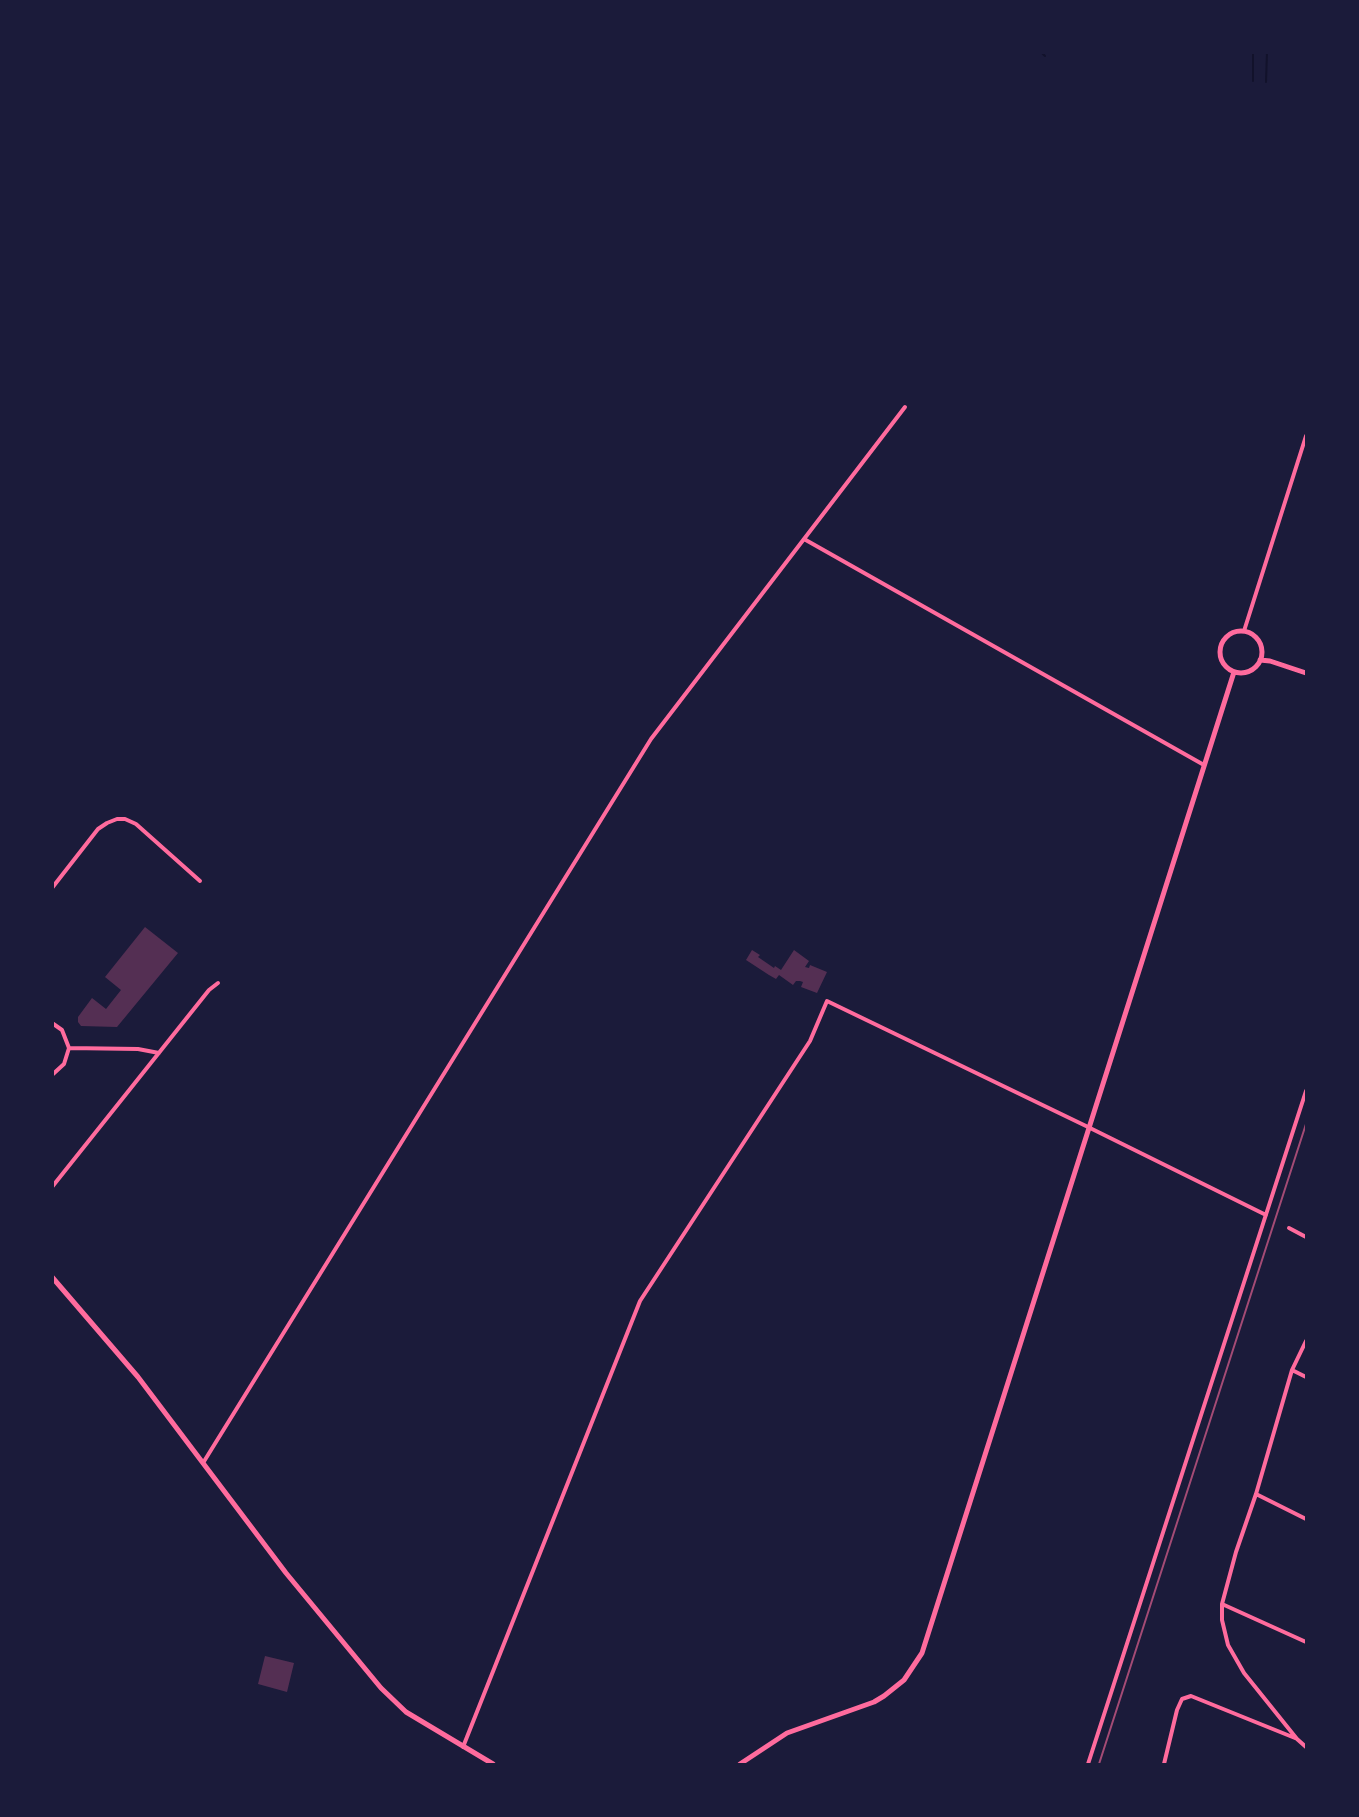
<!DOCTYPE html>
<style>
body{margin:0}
#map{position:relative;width:1359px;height:1817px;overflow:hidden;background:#1b1b3a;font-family:Georgia,serif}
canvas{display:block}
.frame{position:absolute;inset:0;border:54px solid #1b1b3a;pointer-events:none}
</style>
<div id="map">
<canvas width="1359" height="1817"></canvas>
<div class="frame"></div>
</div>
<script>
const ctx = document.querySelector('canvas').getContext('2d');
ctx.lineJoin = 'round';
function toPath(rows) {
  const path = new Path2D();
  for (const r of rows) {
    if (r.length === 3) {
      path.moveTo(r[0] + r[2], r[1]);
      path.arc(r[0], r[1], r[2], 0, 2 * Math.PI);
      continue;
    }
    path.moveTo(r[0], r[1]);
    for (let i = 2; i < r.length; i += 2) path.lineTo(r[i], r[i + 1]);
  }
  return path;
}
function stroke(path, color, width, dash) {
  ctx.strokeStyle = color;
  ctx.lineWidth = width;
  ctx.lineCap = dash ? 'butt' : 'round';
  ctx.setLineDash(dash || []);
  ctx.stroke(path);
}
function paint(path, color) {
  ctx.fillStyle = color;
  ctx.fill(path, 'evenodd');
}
const stream = toPath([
 [1041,52,1045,56],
 [1253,81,1253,52],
 [1266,82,1267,52]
]);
const building = toPath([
 [145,927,178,953,117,1027,81,1026,78,1022,78,1017,92,998,106,1009,121,990,105,977],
 [752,950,760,955,758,957,774,968,775,966,781,970,794,950,809,961,805,967,809,968,810,965,827,972,817,993,801,987,803,982,800,981,796,981,793,985,779,975,776,979,769,975,746,960],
 [265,1656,294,1663,287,1692,258,1684]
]);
const minor = toPath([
 [804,539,905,407],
 [1244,631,1306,436],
 [52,888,98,829,107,823,117,819,125,819,136,824,200,881],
 [52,1023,62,1030,69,1048,64,1064,52,1075],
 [69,1048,138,1049,159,1053],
 [52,1187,209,990,218,983],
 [1289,1228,1306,1237],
 [1306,1341,1292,1370,1256,1494,1236,1552,1222,1604,1222,1620,1228,1645,1244,1673,1297,1739,1306,1747],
 [1292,1370,1306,1377],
 [203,1463,651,739,804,539,1204,765],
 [1256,1494,1306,1519],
 [1222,1604,1306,1642],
 [463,1747,640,1301,810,1041,827,1001,1086,1126,1266,1215],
 [1088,1764,1306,1091],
 [1164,1764,1177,1710,1182,1699,1191,1696,1295,1738]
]);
const tertiary = toPath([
 [1241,652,21],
 [1260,660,1270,661,1306,673],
 [52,1277,138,1377,286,1573,381,1688,406,1712,493,1764],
 [740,1764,787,1733,874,1702,884,1696,904,1680,922,1653,1234,672]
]);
const rail = toPath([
 [1099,1764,1306,1124]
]);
stroke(stream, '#12122b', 2);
paint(building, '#542f53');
stroke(minor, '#ff6b9d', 4);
stroke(tertiary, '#ff6b9d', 5);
stroke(rail, '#a44b75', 2);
</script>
